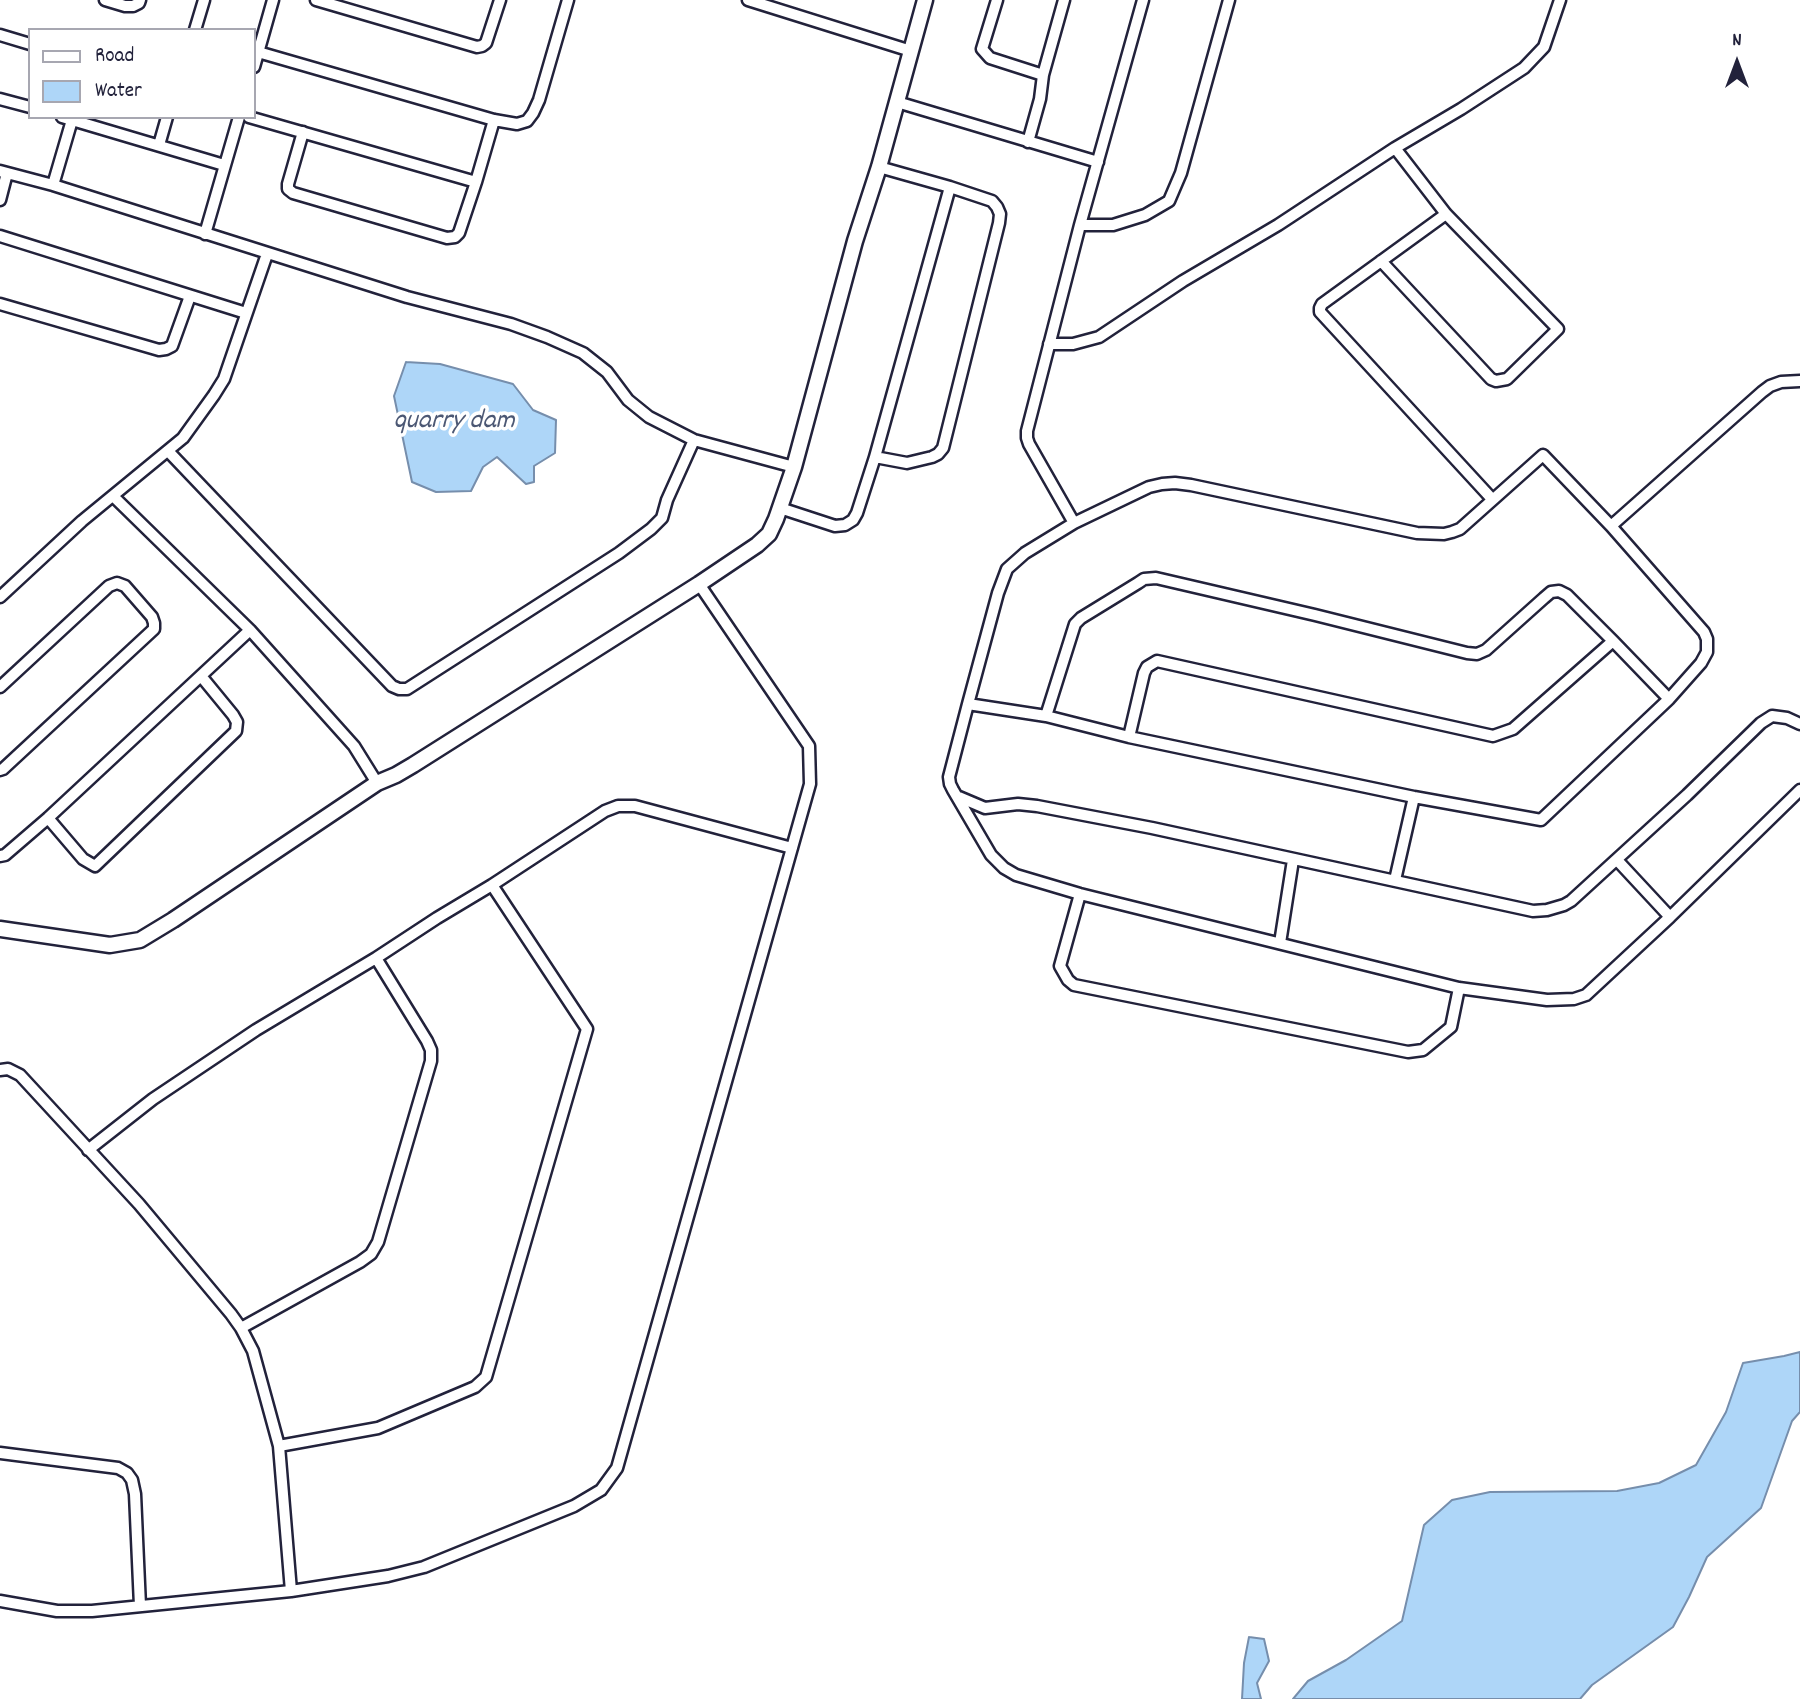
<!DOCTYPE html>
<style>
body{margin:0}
#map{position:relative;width:1800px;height:1699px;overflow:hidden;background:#fff;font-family:Dekko,sans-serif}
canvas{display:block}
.legend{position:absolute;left:28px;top:28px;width:228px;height:91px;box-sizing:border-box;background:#fff;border:2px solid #a7a7b1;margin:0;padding:9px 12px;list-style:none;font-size:21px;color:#22223b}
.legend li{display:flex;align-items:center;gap:14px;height:35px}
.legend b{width:35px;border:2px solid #a7a7b1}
.north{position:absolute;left:1702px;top:28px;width:70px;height:70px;-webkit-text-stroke:5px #fff;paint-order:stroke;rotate:0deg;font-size:19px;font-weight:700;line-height:28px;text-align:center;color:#22223b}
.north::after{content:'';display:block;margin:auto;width:24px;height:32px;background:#22223b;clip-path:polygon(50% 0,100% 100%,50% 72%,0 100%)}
</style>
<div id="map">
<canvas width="1800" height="1699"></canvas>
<ul class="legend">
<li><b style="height:9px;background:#fff"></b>Road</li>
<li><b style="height:19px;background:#aed6f8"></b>Water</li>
</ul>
<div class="north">N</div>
</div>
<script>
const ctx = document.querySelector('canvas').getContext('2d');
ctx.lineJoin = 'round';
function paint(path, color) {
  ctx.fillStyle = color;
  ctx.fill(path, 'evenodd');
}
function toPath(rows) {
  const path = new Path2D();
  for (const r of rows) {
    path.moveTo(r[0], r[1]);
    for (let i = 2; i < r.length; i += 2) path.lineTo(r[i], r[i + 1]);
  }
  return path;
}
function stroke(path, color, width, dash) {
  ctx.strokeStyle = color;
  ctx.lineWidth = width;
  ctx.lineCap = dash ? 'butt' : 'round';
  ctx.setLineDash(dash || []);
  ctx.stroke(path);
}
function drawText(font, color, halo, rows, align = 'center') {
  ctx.font = font + ' Dekko,sans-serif';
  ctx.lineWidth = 7;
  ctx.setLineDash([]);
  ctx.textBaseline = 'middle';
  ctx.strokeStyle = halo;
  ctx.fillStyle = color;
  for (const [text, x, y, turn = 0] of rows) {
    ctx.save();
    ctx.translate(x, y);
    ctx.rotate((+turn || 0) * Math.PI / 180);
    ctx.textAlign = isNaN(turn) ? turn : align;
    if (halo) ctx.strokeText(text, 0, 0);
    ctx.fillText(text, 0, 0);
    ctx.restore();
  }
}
const water = toPath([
 [406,362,440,364,513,384,533,410,556,420,555,453,534,466,534,482,526,484,497,457,483,467,471,491,436,492,412,482,394,396,406,362],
 [1800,1352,1800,1412,1792,1421,1761,1508,1707,1557,1689,1597,1673,1627,1592,1685,1580,1699,1293,1699,1308,1681,1346,1660,1402,1621,1424,1525,1452,1500,1490,1492,1617,1491,1659,1483,1696,1465,1726,1412,1743,1363,1784,1356,1800,1352],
 [1249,1637,1264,1639,1269,1661,1257,1683,1261,1699,1242,1699,1244,1663,1249,1637]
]);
const street = toPath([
 [105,0,125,6,133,6,139,3,140,0],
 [316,0,477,47,482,46,486,43,500,0],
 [748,0,911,51],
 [997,0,982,49,990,58,1043,75],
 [195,30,204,0],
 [0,35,30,44],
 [258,52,494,120,517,124,527,121,533,113,539,100,568,0],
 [254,67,273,0],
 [0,99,30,107],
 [897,102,1098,162],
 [62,117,224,165],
 [249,117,476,182],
 [303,132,288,184,288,189,293,193,447,238,455,237,459,233,476,182,494,120],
 [1028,142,1040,99,1043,75,1064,0],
 [159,145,167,117],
 [0,171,53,185,407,297,511,324,547,337,583,353,607,372,628,400,649,417,694,440,794,467],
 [53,185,72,120],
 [0,200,7,173],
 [1446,214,1322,304,1320,308,1320,312,1492,499],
 [1080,225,1113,225,1145,215,1169,201,1181,173,1229,0],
 [205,234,239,117],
 [0,236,246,313],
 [1381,261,1491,379,1496,381,1507,379,1558,329,1446,214,1395,148],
 [0,304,159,350,166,349,172,346,190,296],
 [1049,344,1073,344,1099,337,1183,281,1278,225,1395,148,1461,109,1524,68,1544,47,1560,0],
 [168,451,392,686,399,689,407,689,619,553,651,529,662,518,667,500,694,440],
 [875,457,950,187],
 [113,496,250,630],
 [780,508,835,526,845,525,853,520,857,513,875,457,907,463,932,457,938,454,943,448,999,223,1000,214,997,207,992,201,950,187,879,167],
 [1074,523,1029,444,1027,438,1027,431,1080,225,1143,0],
 [1611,526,1762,392,1770,386,1781,382,1800,381],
 [0,597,82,521,183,438,214,395,224,379,267,254],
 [0,687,109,586,117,583,125,586,152,617,154,623,154,629,3,769,0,770],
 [968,704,1046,716,1129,737,1414,797,1541,820,1669,699,1701,663,1707,652,1707,639,1704,632,1611,526,1543,455,1460,529,1452,532,1444,534,1417,533,1191,485,1175,483,1162,484,1149,487,1074,523,1025,553,1007,569,998,593,968,704,949,777,950,784,953,790,991,855,1004,868,1016,875,1080,894,1459,988,1547,1000,1574,999,1586,995,1670,917,1800,790],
 [1046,716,1075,624,1081,618,1138,583,1144,579,1156,578,1315,615,1467,653,1477,654,1486,650,1544,598,1551,592,1559,591,1567,595,1613,641,1669,699],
 [1129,737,1144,673,1147,667,1157,661,1493,736,1513,729,1613,641],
 [959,797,985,808,1018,804,1037,806,1152,828,1533,911,1547,910,1564,905,1571,901,1687,795,1761,723,1772,716,1787,718,1800,724],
 [48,818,83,859,95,866,236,731,237,722,233,715,201,676],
 [0,856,5,855,48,818,250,630,354,746,377,783],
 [1617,860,1670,917],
 [1395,880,1414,797],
 [1080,894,1060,966,1068,980,1074,985,1408,1052,1423,1050,1451,1027,1459,988],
 [1280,943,1293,860],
 [0,1070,8,1069,20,1075,139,1204,231,1314,241,1328,253,1351,279,1446,291,1591],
 [88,1150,153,1099,256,1030,376,958,437,918,492,885,605,811,618,806,635,806,792,848],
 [241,1328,360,1262,371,1254,378,1242,431,1061,431,1050,427,1041,376,958],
 [279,1446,378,1428,475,1387,486,1377,587,1029,492,885],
 [0,1453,118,1468,127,1473,132,1480,135,1494,140,1606],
 [0,1601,57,1611,92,1611,291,1591,388,1576,424,1567,574,1506,601,1490,617,1468,810,784,809,746,699,584]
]);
const secondary = toPath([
 [0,929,110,945,140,940,173,920,377,783,396,775,413,765,699,584,757,545,769,534,776,519,794,467,855,241,879,167,925,0]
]);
const waterNames = [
 ["quarry dam",454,423]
];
paint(water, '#aed6f8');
stroke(water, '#768eac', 2);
stroke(street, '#22223b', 15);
stroke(secondary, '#22223b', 19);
stroke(street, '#fff', 10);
stroke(secondary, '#fff', 14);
drawText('italic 28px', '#4c5874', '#fff', waterNames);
</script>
